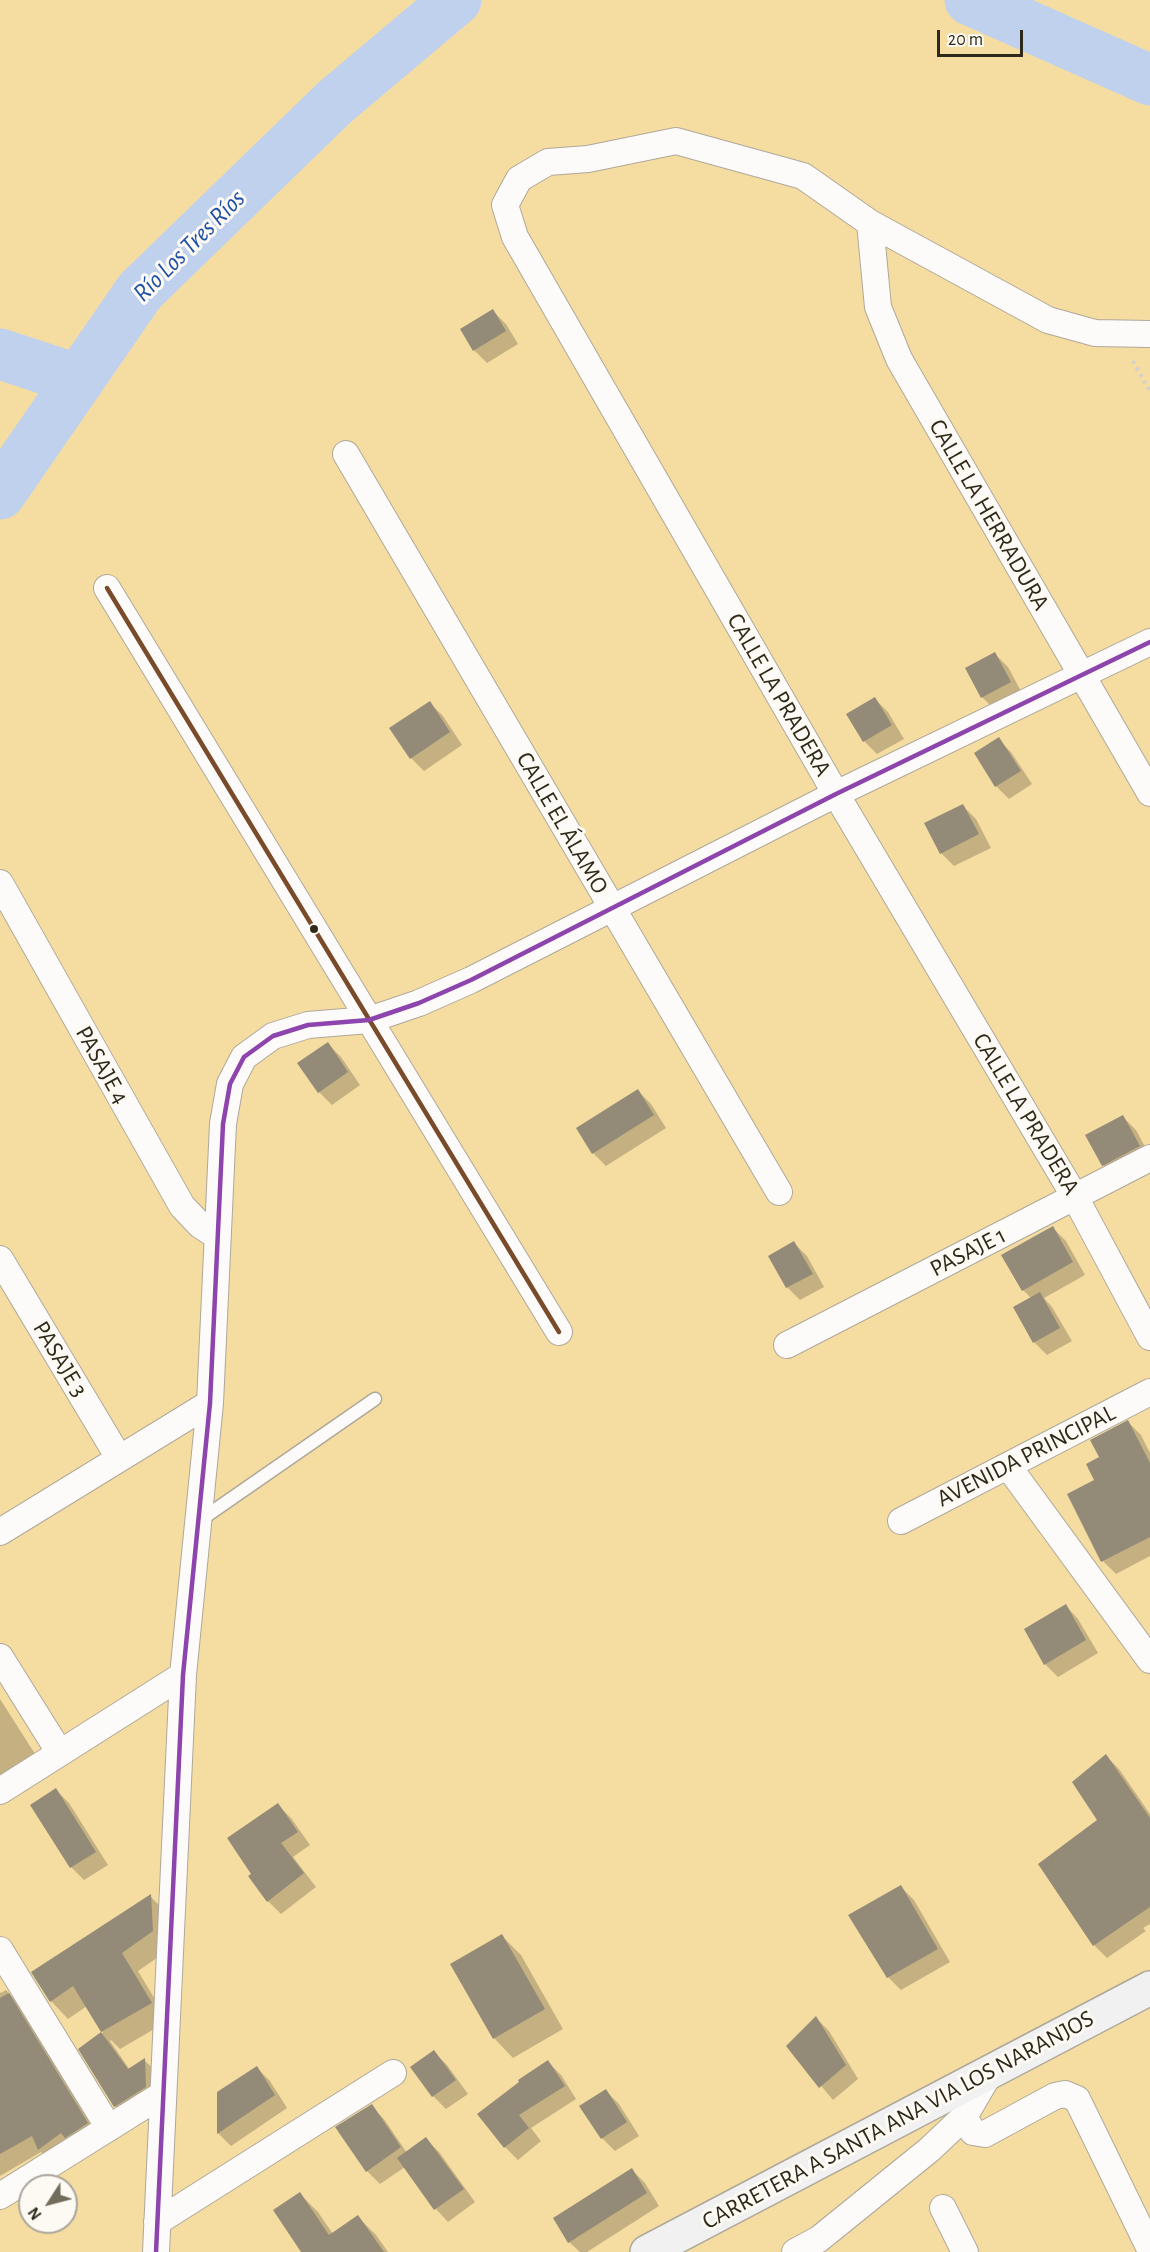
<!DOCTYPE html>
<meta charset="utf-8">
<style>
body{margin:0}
#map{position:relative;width:1150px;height:2252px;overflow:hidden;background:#efe7d4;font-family:"Alegreya Sans",sans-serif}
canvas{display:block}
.north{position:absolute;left:18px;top:2174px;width:60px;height:60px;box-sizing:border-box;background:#fdfaf3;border:2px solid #aba69d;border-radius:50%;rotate:234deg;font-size:16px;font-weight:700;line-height:24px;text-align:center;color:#2f291c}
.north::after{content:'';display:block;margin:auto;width:21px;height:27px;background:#726c5c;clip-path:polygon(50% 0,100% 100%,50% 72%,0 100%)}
.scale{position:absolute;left:937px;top:30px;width:86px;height:27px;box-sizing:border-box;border:3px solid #2f291c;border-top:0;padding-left:8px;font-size:18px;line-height:21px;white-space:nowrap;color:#2f291c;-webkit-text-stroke:4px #fdfaf3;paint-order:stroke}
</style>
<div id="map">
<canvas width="1150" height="2252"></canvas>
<div class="north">N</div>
<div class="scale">20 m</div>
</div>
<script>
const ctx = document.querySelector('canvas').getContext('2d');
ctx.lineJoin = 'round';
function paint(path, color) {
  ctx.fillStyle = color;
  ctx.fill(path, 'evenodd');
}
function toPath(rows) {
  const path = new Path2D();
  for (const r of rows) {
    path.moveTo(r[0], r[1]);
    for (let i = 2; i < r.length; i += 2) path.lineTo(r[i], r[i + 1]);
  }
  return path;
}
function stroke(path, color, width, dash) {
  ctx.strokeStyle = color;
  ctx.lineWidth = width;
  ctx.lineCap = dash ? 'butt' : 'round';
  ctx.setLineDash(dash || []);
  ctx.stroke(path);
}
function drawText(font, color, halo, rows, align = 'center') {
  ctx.font = font + ' "Alegreya Sans",sans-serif';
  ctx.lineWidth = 6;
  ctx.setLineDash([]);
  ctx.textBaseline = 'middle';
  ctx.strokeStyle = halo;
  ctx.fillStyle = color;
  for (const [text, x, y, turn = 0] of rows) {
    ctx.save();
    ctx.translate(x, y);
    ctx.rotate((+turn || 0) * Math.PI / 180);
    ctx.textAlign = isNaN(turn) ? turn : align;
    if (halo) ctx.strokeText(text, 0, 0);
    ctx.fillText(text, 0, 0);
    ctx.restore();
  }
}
const green = toPath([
 [0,0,1150,0,1150,2252,0,2252],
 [30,2186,66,2186,66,2222,30,2222]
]);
const shadow = toPath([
 [493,311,506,324,518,344,487,363,474,350],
 [995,654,1008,667,1023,695,995,710,982,697],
 [875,699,888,712,904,739,877,754,864,741,848,714],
 [430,703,443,716,462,745,424,771,411,758],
 [998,739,1011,752,1032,784,1009,799,996,786],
 [963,806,976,819,991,848,954,866,941,853],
 [328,1044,341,1057,360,1085,332,1105,319,1092],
 [638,1091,651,1104,666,1128,606,1166,593,1153],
 [1123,1117,1136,1130,1150,1156,1116,1178,1103,1165],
 [1053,1228,1066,1241,1085,1275,1044,1298,1052,1307,1072,1341,1047,1355,1034,1342,1031,1298,1023,1290],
 [794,1243,807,1256,824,1287,800,1300,787,1287],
 [1128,1422,1141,1435,1150,1453,1150,1556,1116,1574,1103,1561,1096,1481,1101,1457],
 [1066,1606,1078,1619,1098,1653,1058,1677,1045,1664],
 [0,1699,37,1757,0,1778],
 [1106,1756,1119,1769,1150,1814,1150,1924,1143,1928,1146,1931,1107,1958,1094,1945,1099,1821],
 [56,1790,69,1803,108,1865,84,1880,71,1867],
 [278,1805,291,1818,310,1845,293,1857,316,1887,281,1914,268,1901],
 [901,1887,914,1900,950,1962,901,1990,888,1977,850,1915],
 [150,1896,167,1913,170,1949,138,1971,168,2021,120,2049,111,2040,110,2041,130,2070,144,2060,157,2072,159,2100,128,2119,115,2106,80,2049,103,2033,87,2006,68,2019,51,2001],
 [502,1936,521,1955,563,2029,513,2058,494,2038],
 [6,1990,19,2004,101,2137,52,2163,41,2152,0,2176,0,1992,1,1993],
 [816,2018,829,2031,858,2079,833,2100,788,2046],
 [434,2052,447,2065,468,2094,446,2109,433,2096,412,2068],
 [548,2062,561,2075,576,2099,531,2128,541,2141,518,2160,505,2147,521,2082],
 [257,2068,270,2081,287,2108,231,2146,218,2133],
 [606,2091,619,2104,639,2136,615,2151,602,2138],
 [371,2106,384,2119,407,2153,426,2139,439,2152,475,2202,448,2222,436,2209,405,2167,380,2184,367,2171],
 [632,2170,645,2183,659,2206,587,2252,580,2252,569,2242],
 [300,2194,318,2212,333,2234,358,2217,376,2235,388,2252,302,2252]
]);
const river = toPath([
 [970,0,1150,80],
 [0,354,79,380],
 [0,494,140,291,335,102,456,0]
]);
const building = toPath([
 [493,309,506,331,473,351,460,329],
 [995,652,1011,682,981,698,965,668],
 [875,697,892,725,863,742,846,714],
 [430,701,450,732,410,759,389,728],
 [999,737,1021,771,995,787,974,753],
 [963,804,979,834,940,854,924,823],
 [328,1042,348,1072,318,1093,297,1063],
 [638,1089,654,1115,592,1154,576,1128],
 [1123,1115,1140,1146,1102,1166,1085,1135],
 [1053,1226,1073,1262,1022,1291,1001,1255],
 [794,1241,813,1274,786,1288,768,1256],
 [1040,1292,1060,1328,1033,1343,1013,1307],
 [1128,1420,1150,1463,1150,1537,1101,1562,1067,1494,1094,1480,1086,1464,1099,1457,1090,1440],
 [1066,1604,1086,1640,1044,1665,1024,1629],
 [1106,1754,1150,1818,1150,1907,1093,1946,1038,1864,1097,1820,1072,1782],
 [56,1788,96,1852,70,1868,30,1805],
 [278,1803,298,1832,281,1843,304,1873,267,1902,248,1876,251,1874,227,1838],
 [901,1885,938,1949,887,1978,848,1915],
 [151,1894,153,1931,122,1953,152,2003,101,2032,73,1986,50,2002,31,1972],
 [502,1934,545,2009,493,2039,450,1964],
 [9,1993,88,2123,65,2138,61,2133,38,2150,32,2136,0,2154,0,1998],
 [816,2016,846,2065,819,2088,786,2046],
 [101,2032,128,2069,145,2058,146,2087,114,2107,78,2049],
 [434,2050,456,2080,432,2097,410,2067],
 [548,2060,565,2086,519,2115,529,2128,504,2148,477,2114,519,2082,518,2080],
 [257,2066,275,2095,217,2134,217,2092],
 [606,2089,627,2122,601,2139,579,2106],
 [372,2104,401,2147,366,2172,335,2127],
 [426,2137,464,2189,434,2210,397,2158],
 [632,2168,647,2193,568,2243,553,2218],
 [300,2192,329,2235,358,2215,384,2252,301,2252,273,2210]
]);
const path = toPath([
 [1133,361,1150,392]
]);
const lane = toPath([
 [199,1521,375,1399]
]);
const street = toPath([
 [870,223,878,307,899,359,1150,793],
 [1150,334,1095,333,1048,320,870,223,803,176,676,141,588,159,548,162,519,179,505,205,515,237,836,794,1075,1197,1150,1337],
 [346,454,779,1192],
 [107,588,559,1332],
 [0,883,182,1206,200,1225,217,1236],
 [0,1259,119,1458],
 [787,1345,1150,1158],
 [1008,1466,1150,1660],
 [901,1521,1150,1392],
 [0,1532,210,1403],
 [0,1657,60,1753],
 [0,1791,183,1675],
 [0,1950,109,2128],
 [964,2117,973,2132,985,2134,1055,2096,1065,2094,1077,2099,1150,2249],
 [0,2196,163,2094],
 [943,2208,965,2252],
 [157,2222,393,2073],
 [156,2252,183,1675,210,1403,223,1124,230,1084,244,1057,273,1036,308,1025,369,1020,419,1003,471,980,836,794,1150,642],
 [795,2252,819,2239,929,2150,964,2117,991,2071]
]);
const secondary = toPath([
 [647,2252,1150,1988]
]);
const bus1 = toPath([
 [107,588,559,1332]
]);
const bus2 = toPath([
 [156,2252,183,1675,210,1403,223,1124,230,1084,244,1057,273,1036,308,1025,369,1020,419,1003,471,980,836,794,1150,642]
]);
const markers = [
 [314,929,5,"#2f291c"]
];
const streetNames = [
 ["CALLE LA HERRADURA",989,515,60],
 ["CALLE LA PRADERA",779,695,60],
 ["CALLE EL ÁLAMO",562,823,60],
 ["PASAJE 4",102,1065,61],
 ["CALLE LA PRADERA",1026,1114,59],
 ["PASAJE 1",968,1252,-27],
 ["PASAJE 3",60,1359,59],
 ["AVENIDA PRINCIPAL",1026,1456,-27],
 ["CARRETERA A SANTA ANA VIA LOS NARANJOS",898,2120,-28]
];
const waterNames = [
 ["Río Los Tres Ríos",189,246,-45]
];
paint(green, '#f5dda2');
paint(shadow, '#0003');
stroke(river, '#c0d1ed', 51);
paint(building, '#938b78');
stroke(lane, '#afa89a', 15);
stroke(street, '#afa89a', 28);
stroke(secondary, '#afa89a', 36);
stroke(path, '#d3d1cc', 4, [3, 4.5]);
stroke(lane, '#fdfbf9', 12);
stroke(street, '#fdfbf9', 26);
stroke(secondary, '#f1f1f1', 33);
stroke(bus1, '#7a4b2a', 4.5);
stroke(bus2, '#8e44ad', 4.5);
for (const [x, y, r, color] of markers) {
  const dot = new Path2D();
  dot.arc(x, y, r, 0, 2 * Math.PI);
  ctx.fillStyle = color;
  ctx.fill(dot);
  stroke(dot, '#fdfaf3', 2);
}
drawText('24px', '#2f291c', '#fdfaf3', streetNames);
drawText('italic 26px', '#1f50aa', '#fdfaf3', waterNames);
</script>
